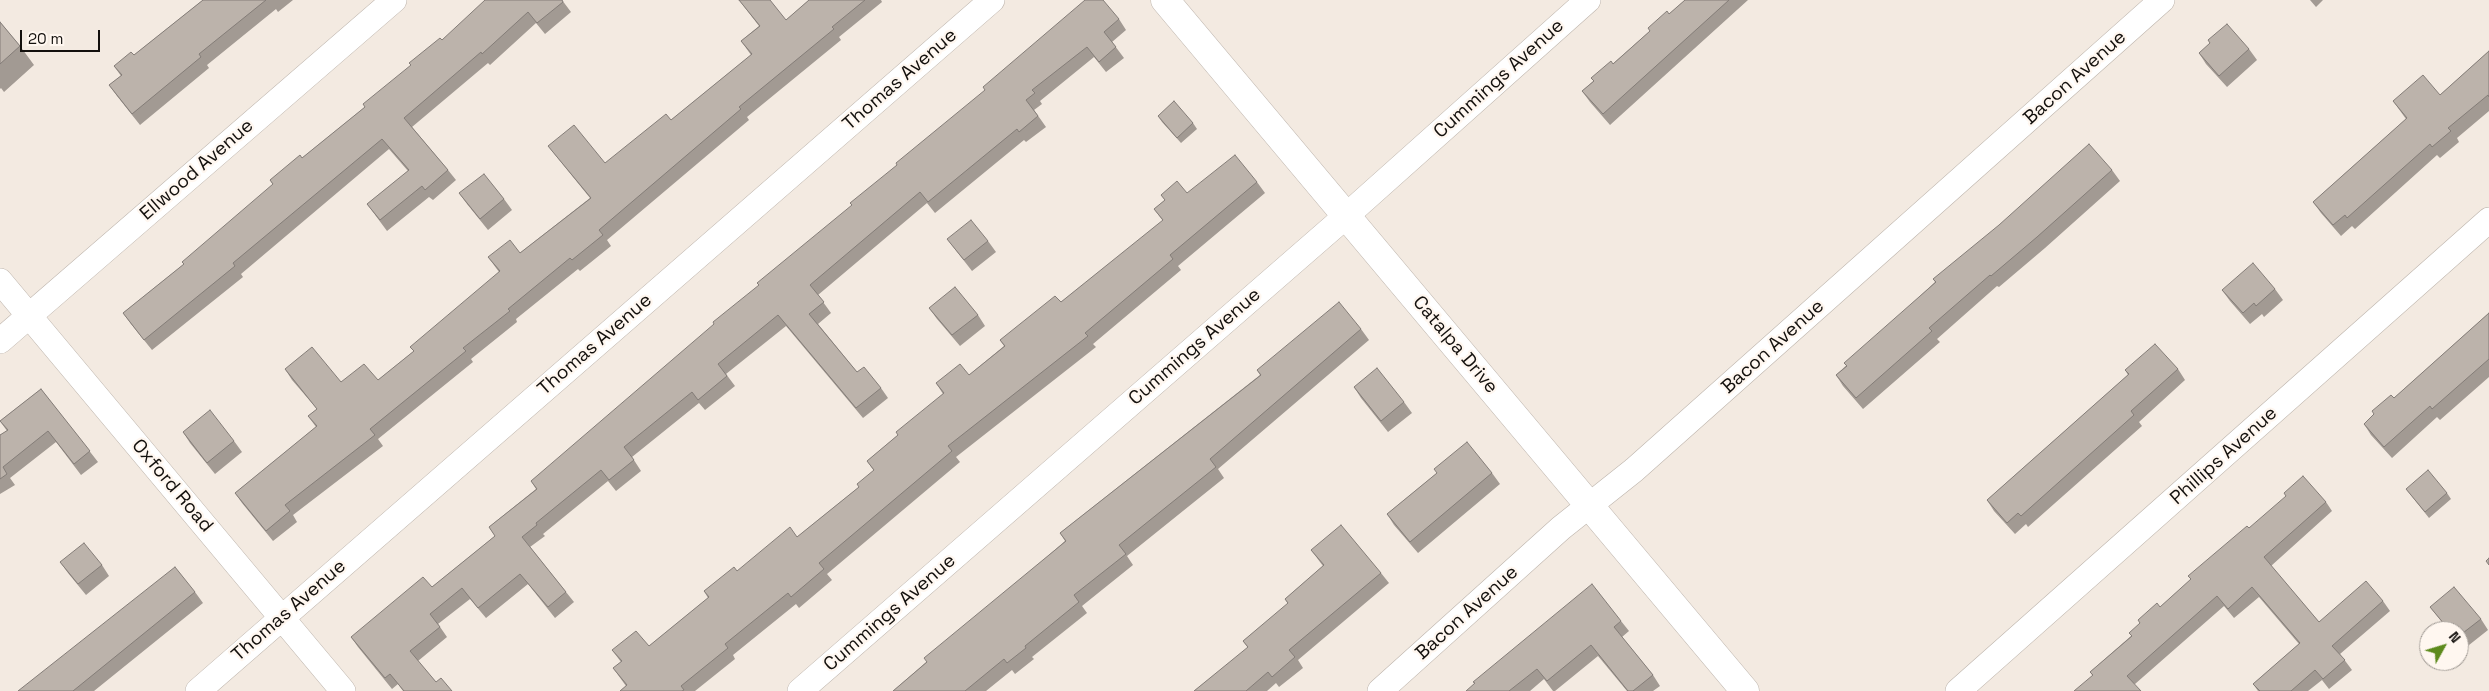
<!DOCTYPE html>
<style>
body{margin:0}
#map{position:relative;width:2489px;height:691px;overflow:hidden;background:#f3eae1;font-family:"Space Grotesk",sans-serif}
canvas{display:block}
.north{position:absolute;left:2419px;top:621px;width:50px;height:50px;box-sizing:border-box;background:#fff7f0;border:1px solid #a19b95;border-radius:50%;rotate:51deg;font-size:14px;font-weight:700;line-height:20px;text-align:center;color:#13100d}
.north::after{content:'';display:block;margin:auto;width:18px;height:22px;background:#5d8a1c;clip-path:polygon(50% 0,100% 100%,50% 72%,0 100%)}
.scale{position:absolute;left:20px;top:30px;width:80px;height:22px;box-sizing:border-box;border:2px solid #13100d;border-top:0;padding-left:6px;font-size:15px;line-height:18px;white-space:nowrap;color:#13100d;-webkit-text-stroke:4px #fff7f0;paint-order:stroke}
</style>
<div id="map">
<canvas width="2489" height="691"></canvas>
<div class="north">N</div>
<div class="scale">20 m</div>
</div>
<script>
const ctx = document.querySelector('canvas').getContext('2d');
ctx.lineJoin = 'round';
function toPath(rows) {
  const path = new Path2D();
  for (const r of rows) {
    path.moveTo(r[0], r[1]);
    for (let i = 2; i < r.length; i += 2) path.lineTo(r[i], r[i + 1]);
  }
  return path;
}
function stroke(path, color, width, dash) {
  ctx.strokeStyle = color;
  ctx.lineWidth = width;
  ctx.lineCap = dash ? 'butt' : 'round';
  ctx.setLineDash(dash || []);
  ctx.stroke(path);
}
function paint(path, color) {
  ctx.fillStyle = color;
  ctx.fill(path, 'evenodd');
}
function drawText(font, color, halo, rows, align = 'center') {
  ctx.font = font + ' "Space Grotesk",sans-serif';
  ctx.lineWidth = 4.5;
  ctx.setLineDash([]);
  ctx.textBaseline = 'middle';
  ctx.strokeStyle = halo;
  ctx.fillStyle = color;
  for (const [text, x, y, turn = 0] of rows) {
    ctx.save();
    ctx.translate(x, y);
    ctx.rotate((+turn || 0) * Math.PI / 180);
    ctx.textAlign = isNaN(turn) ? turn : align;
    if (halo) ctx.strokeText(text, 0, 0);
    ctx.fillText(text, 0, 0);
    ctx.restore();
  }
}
const street = toPath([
 [0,281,343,691],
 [0,341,394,0],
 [198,691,992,0],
 [800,691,1346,216,1588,0],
 [1380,691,1561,528,1634,470,2162,0],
 [1958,691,2489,220]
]);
const secondary = toPath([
 [1165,0,1745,691]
]);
const wall = toPath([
 [203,0,293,0,278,12,276,9,207,65,209,68,140,125,117,96,109,85,121,76,114,66,134,55],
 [562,0,571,12,545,34,536,23,490,65,488,63,412,127,448,170,456,180,433,200,429,197,387,231,367,204,408,171,389,149,241,274,243,277,152,350,131,324,123,313,184,264,273,185,270,180,302,158,365,107,411,66,442,40],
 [739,0,786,20,809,0,881,0,882,2,839,37,841,40,747,117,749,120,607,240,611,246,580,271,578,269,516,319,517,322,471,359,473,362,378,439,383,446,293,515,297,522,273,541,242,503,235,493,316,427,308,416,317,409,292,380,285,369,341,382,378,380,414,351,499,272,488,257,520,253,590,198,556,156,548,146,605,163,671,120,751,55,741,41,759,26],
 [1685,0,1748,0,1610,125,1590,102,1582,91],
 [2310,0,2323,0,2316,7],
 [1119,19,1126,30,1112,42,1124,58,1106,72,1094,57,1040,101,1042,104,1034,110,1046,127,1026,142,1024,140,935,213,927,203,818,295,831,313,818,324,857,372,881,388,888,398,863,418,786,326,726,374,735,386,705,410,699,403,632,457,641,471,616,491,608,481,543,534,545,536,530,547,574,602,555,618,528,584,486,618,470,599,438,624,447,637,418,661,436,682,452,691,403,691,398,684,392,689,358,647,351,637,432,587,495,536,489,527,536,489,531,481],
 [0,22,20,46,34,65,4,92,1,88,0,89],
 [2249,49,2257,60,2227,87,2206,64,2199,53],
 [2489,51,2489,111,2457,138,2459,142,2440,158,2437,155,2355,229,2352,226,2341,236,2321,213,2313,202,2406,119,2393,101,2440,95],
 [1158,116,1193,123,1197,129,1181,143,1162,122],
 [2112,170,2120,181,2045,248,1999,287,1997,286,1937,339,1940,342,1863,409,1843,386,1836,375,1935,282,1933,279],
 [1257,182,1265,193,1178,266,1181,270,1093,344,1096,347,956,457,960,462,827,574,832,580,799,608,796,604,733,655,735,659,695,691,620,691,626,686,613,668,621,662,612,650,649,646,708,598,704,591,737,571,797,537,859,487,874,471,867,461,898,435,943,394,936,383,969,375,1004,346,1000,340,1061,302,1163,221,1154,209,1165,200,1161,195,1187,193],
 [459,193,504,199,512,210,488,230,467,204],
 [947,239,988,241,996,252,972,271],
 [2275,289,2283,300,2264,317,2262,314,2250,324,2230,301,2222,290],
 [929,308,978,315,985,326,960,346,937,319],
 [2489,313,2489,377,2440,420,2437,417,2392,458,2371,435,2364,424,2394,398],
 [1361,329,1369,340,1218,469,1224,478,1127,556,1133,565,1082,606,1087,613,1032,657,1034,659,1015,674,1012,670,986,691,893,691,1065,541,1060,533,1260,375,1257,370],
 [2178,369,2185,380,2139,422,2142,426,2028,527,2026,524,2015,534,1994,511,1987,500,2128,375,2125,370],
 [1354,387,1404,402,1412,413,1388,432,1361,398],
 [41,389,98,462,81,475,56,442,10,478,15,485,0,494,0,435,7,431,0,421],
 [183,432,234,441,242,452,215,474,190,443],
 [1437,473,1492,473,1500,484,1418,553,1394,525,1387,514],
 [2406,489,2447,493,2451,499,2429,518],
 [2326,502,2332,511,2271,566,2319,622,2383,601,2390,611,2340,654,2352,670,2329,689,2322,680,2308,691,2258,691,2253,684,2299,644,2259,597,2234,618,2224,606,2135,684,2092,675,2090,672,2131,636,2160,607,2249,528],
 [1311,550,1381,573,1389,583,1298,660,1303,668,1279,687,1276,683,1267,691,1194,691,1248,648,1243,641,1288,604,1285,599,1323,566],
 [60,562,102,565,109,576,86,595,68,573],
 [195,592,203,603,94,691,18,691],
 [2430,607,2481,619,2488,630,2464,649,2459,644,2459,631,2449,631],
 [1621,621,1629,631,1622,637,1653,675,1660,686,1653,691,1627,691,1598,656,1555,691,1553,691,1544,679,1530,691,1466,691]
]);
const building = toPath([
 [203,0,266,0,199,54,201,57,132,114,109,85,122,75,114,66,131,52,134,55,203,0],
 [485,0,562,0,563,2,537,23,528,12,482,54,481,52,404,118,448,170,425,190,422,186,380,220,367,204,409,170,382,139,233,263,235,266,144,340,123,313,184,264,182,262,273,184,270,180,300,155,302,158,365,107,363,104,411,65,409,63,440,38,442,40,485,0],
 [739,0,770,0,786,20,809,0,865,0,832,27,834,29,739,107,741,109,599,230,603,235,572,260,570,258,508,309,510,311,463,348,466,351,370,429,375,435,285,505,290,511,266,531,235,493,317,426,308,416,317,409,285,369,312,347,341,382,364,364,378,380,414,351,410,347,500,271,488,257,510,240,520,253,591,198,548,146,574,125,605,163,666,114,671,120,752,54,741,41,760,26,739,0],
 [1085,0,1103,0,1119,19,1104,32,1116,47,1099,62,1087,47,1032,90,1035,93,1026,100,1038,116,1019,132,1017,129,928,202,920,192,810,285,824,302,809,314,857,372,864,367,881,388,856,408,778,315,718,364,727,376,698,400,692,392,624,447,634,460,609,480,601,470,536,523,537,525,522,537,566,592,548,607,520,574,478,608,462,588,430,614,440,627,410,651,436,682,441,678,452,691,404,691,390,674,385,678,351,637,423,577,432,587,495,536,489,527,537,489,531,481,714,324,713,322,759,285,757,283,852,205,850,203,897,165,896,163,985,90,983,87,1085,0],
 [1685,0,1729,0,1603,114,1582,91,1594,81,1591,78,1611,61,1613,64,1650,31,1648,28,1667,11,1669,14,1685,0],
 [0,22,20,46,0,64,0,22],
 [2227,24,2249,49,2219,76,2199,53,2210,43,2208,40,2227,24],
 [2489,51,2489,97,2488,95,2448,128,2451,131,2432,147,2430,144,2347,218,2345,215,2333,225,2313,202,2407,118,2393,101,2423,75,2440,95,2489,51],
 [1174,101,1193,123,1177,138,1158,116,1174,101],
 [2089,144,2112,170,2037,237,1991,276,1990,275,1929,328,1932,331,1856,398,1836,375,1847,366,1844,363,1936,282,1933,279,1999,225,2089,144],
 [1235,155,1257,182,1170,255,1173,259,1085,333,1088,336,948,446,952,451,819,563,824,569,791,597,788,593,725,644,728,648,681,686,684,690,682,691,620,691,627,685,613,668,622,661,612,650,636,631,649,646,709,597,704,591,734,567,737,571,790,527,797,537,859,487,857,484,874,470,867,461,898,435,896,432,944,393,936,383,960,364,969,375,1005,346,1000,340,1055,296,1061,302,1163,220,1154,209,1165,200,1161,195,1177,181,1187,193,1235,155],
 [484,174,504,199,480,219,459,193,484,174],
 [971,220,988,241,964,260,947,239,971,220],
 [2253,263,2275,289,2256,306,2254,303,2243,313,2222,290,2253,263],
 [955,287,978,315,952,335,929,308,955,287],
 [1339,302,1361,329,1210,459,1216,467,1119,545,1126,554,1074,595,1079,602,1025,646,1026,648,1007,663,1004,659,965,691,893,691,927,662,924,658,1066,541,1060,533,1261,375,1257,370,1339,302],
 [2489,313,2489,359,2432,409,2430,406,2384,447,2364,424,2374,414,2372,411,2391,395,2394,398,2489,313],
 [2155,344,2178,369,2131,411,2134,415,2021,516,2018,513,2007,523,1987,500,2129,374,2125,370,2155,344],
 [1377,368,1404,402,1381,421,1354,387,1377,368],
 [41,389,90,451,74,464,48,431,3,467,7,474,0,479,0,435,8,430,0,421,41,389],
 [210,410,234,441,207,463,183,432,210,410],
 [1467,442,1492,473,1410,542,1387,514,1437,473,1434,469,1467,442],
 [2428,470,2447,493,2425,512,2406,489,2428,470],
 [2303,476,2326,502,2264,557,2319,622,2366,581,2383,601,2332,646,2345,660,2323,679,2315,670,2291,691,2260,691,2253,684,2300,643,2252,587,2228,609,2217,596,2127,676,2141,691,2074,691,2093,675,2090,672,2132,636,2129,633,2140,623,2138,620,2157,603,2160,607,2191,579,2188,576,2247,526,2249,528,2286,496,2284,493,2303,476],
 [1341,525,1381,573,1289,650,1295,657,1272,677,1268,672,1246,691,1194,691,1248,647,1243,641,1288,603,1285,599,1324,565,1311,550,1341,525],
 [84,543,102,565,78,584,60,562,84,543],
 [2489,558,2489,565,2486,561,2489,558],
 [175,567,195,592,73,691,18,691,175,567],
 [1592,584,1621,621,1614,627,1653,675,1633,691,1628,691,1591,645,1547,681,1537,669,1509,691,1466,691,1475,683,1473,682,1592,584],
 [2454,587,2481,619,2459,636,2459,631,2450,631,2430,607,2454,587]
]);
const streetNames = [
 ["Bacon Avenue",2075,78,-42],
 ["Cummings Avenue",1499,79,-42],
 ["Thomas Avenue",900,80,-41],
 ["Ellwood Avenue",197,170,-41],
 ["Thomas Avenue",595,345,-41],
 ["Catalpa Drive",1455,345,50],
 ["Cummings Avenue",1195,347,-41],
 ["Bacon Avenue",1773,347,-42],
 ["Phillips Avenue",2224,456,-42],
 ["Oxford Road",172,486,50],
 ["Thomas Avenue",289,611,-41],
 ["Cummings Avenue",890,613,-41],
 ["Bacon Avenue",1467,613,-42]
];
stroke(street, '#bdb4ac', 26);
stroke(secondary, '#bdb4ac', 29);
stroke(street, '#fff', 25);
stroke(secondary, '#fff', 28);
paint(wall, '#a29a93');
paint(building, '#bcb3ab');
stroke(building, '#847d78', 1);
drawText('19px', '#13100d', '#fff7f0', streetNames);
</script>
